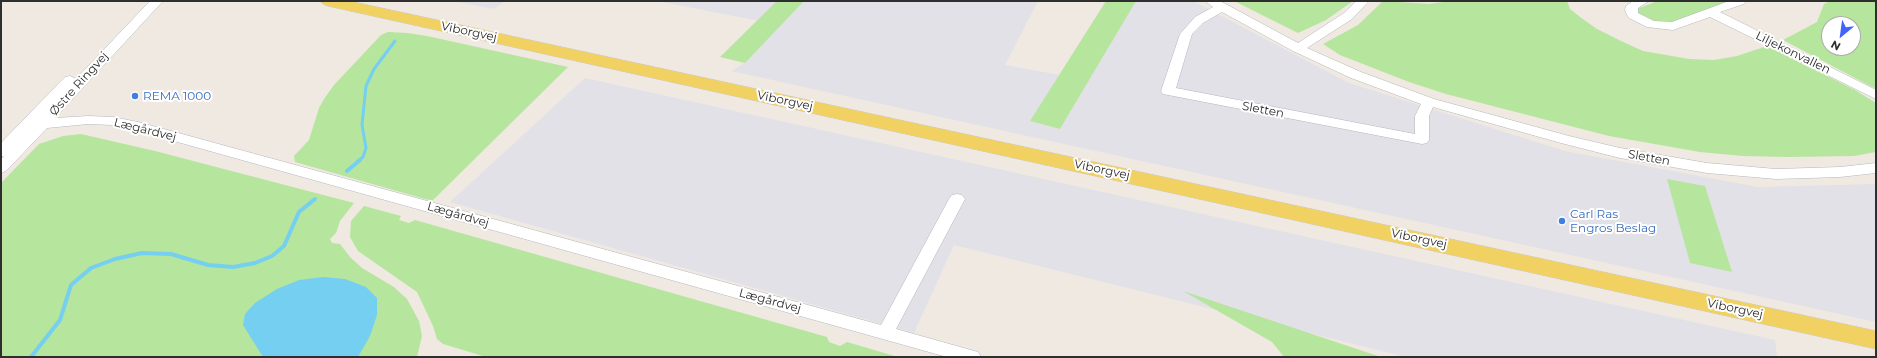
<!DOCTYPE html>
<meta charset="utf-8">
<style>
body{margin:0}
#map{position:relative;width:1877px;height:358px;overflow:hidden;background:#efe9e1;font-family:Montserrat,sans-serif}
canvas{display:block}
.frame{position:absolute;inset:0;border:2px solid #2e2e2e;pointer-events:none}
.north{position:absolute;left:1821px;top:16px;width:40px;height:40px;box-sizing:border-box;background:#fff;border:1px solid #ababab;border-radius:50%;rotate:209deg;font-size:11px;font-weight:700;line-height:16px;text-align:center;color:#2e2e2e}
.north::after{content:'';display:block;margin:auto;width:14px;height:18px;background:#4264fb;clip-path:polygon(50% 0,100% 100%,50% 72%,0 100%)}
</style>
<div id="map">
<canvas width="1877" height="358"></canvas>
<div class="frame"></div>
<div class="north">N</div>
</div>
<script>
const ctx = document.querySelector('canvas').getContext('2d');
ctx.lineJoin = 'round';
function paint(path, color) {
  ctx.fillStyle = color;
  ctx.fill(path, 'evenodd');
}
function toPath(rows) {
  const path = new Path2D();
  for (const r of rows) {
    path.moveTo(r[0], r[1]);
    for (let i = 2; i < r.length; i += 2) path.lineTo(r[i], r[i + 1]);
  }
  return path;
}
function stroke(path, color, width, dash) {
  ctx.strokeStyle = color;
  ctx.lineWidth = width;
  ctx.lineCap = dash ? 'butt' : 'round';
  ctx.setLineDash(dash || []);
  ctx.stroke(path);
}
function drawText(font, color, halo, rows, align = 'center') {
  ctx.font = font + ' Montserrat,sans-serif';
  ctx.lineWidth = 4;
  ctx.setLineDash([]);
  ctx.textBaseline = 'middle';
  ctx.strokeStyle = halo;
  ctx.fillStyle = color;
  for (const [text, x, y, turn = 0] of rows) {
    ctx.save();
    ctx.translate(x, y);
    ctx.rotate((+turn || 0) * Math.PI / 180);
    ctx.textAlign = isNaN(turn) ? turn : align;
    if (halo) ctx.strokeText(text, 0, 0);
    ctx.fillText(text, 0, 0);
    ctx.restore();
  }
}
const industrial = toPath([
 [454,1,505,1,494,9],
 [657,1,1038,1,1005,65,1060,75,1031,121,1060,129,1135,1,1193,1,1349,83,1565,151,1758,187,1876,184,1876,322,731,71,745,63,775,24],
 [585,78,1775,340,1777,357,1406,357,954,245,914,333,450,202]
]);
const green = toPath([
 [777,1,804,1,745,63,720,57],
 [1106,1,1136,1,1060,129,1030,121],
 [1234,1,1353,1,1326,20,1298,33],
 [1383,1,1429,4,1451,1,1567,1,1570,9,1580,17,1597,29,1621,41,1643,51,1689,59,1714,60,1737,56,1767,46,1855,90,1876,103,1876,152,1854,156,1788,157,1743,156,1700,152,1609,136,1446,94,1409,82,1340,55,1323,44,1358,25],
 [1658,1,1731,1,1675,22,1652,22,1639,15,1637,11,1639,8],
 [1830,1,1876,1,1876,89,1783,40,1817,22,1824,4],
 [1829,24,1853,24,1853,48,1829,48],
 [388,32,407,33,427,36,568,67,432,201,295,162,294,156,309,140,319,108,324,99,334,85,381,35],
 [81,134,155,151,354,203,340,221,336,233,330,239,332,243,340,244,350,257,362,268,394,287,407,299,419,321,422,336,417,357,1,357,1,183,39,144,63,136],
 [1667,179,1705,186,1732,272,1690,263],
 [364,206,401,216,399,220,409,223,415,220,827,337,829,342,840,346,847,342,898,357,486,357,443,344,437,339,433,326,417,292,358,251,350,237,351,221],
 [1183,291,1378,356,1406,357,1284,357,1272,342]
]);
const water = toPath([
 [323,277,345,279,366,287,377,298,377,315,370,336,358,357,263,357,243,325,245,314,255,303,277,289,299,280]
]);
const streamFar1 = toPath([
 [358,161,363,157,366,148,362,125,366,86,374,69,395,41]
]);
const stream = toPath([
 [347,171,360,160],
 [31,357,60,320,71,285,91,268,115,259,142,253,171,254,208,265,233,267,255,263,272,256,284,246,299,212,315,199]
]);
const minor = toPath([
 [150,1,163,1,55,118,88,116,113,117,138,122,881,325,949,199,952,195,957,194,962,195,965,199,896,329,978,352,981,357,947,357,131,129,113,125,88,124,47,128,6,171,1,173,1,159,4,156,1,157,1,143,65,77,70,76,76,79,150,1],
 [1205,1,1220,1,1298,43,1344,13,1356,1,1369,1,1352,19,1307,48,1361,72,1434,99,1569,136,1620,148,1707,163,1776,169,1840,167,1876,163,1876,173,1840,177,1776,179,1707,173,1620,158,1561,143,1433,107,1429,116,1429,140,1427,143,1422,144,1163,94,1161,91,1180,34,1195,17,1213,7,1205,1],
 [1222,12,1293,51,1351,78,1421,104,1415,116,1415,134,1176,88,1192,34,1203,23,1222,12],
 [1633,1,1649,1,1638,8,1638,13,1654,21,1672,22,1729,1,1746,1,1744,4,1720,12,1876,90,1876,99,1710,17,1673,30,1647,27,1629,18,1627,15,1625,10,1626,6,1633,1]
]);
const major = toPath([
 [320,1,349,1,1876,331,1876,349,328,6,323,4,320,1]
]);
const markers = [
 [135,96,4,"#3f7fe0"],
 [1562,221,4,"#3f7fe0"]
];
const streetNames = [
 ["Viborgvej",469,32,12],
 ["Liljekonvallen",1793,53,26],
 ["Østre Ringvej",79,84,-48],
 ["Viborgvej",785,101,12],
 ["Sletten",1263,110,11],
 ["Lægårdvej",145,130,14],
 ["Sletten",1649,158,10],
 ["Viborgvej",1102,170,12],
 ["Lægårdvej",458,215,16],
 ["Viborgvej",1419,239,12],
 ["Lægårdvej",770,301,15],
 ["Viborgvej",1735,309,12]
];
const shopNames = [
 ["REMA 1000",143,96],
 ["Carl Ras",1570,214],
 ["Engros Beslag",1570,228]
];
paint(industrial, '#e3e1e8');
paint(green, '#b6e59e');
paint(water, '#75cff0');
stroke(streamFar1, '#75cff0', 3);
stroke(stream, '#75cff0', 4);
stroke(minor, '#b4b7c1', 1);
stroke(major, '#c9c9c9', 1);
paint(minor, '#fff');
paint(major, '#f2d163');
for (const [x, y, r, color] of markers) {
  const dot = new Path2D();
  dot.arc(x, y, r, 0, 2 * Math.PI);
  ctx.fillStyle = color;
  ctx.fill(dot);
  stroke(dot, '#fff', 1.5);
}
drawText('12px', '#2e2e2e', '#fff', streetNames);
drawText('12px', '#366cbe', '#fff', shopNames, 'left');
</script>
